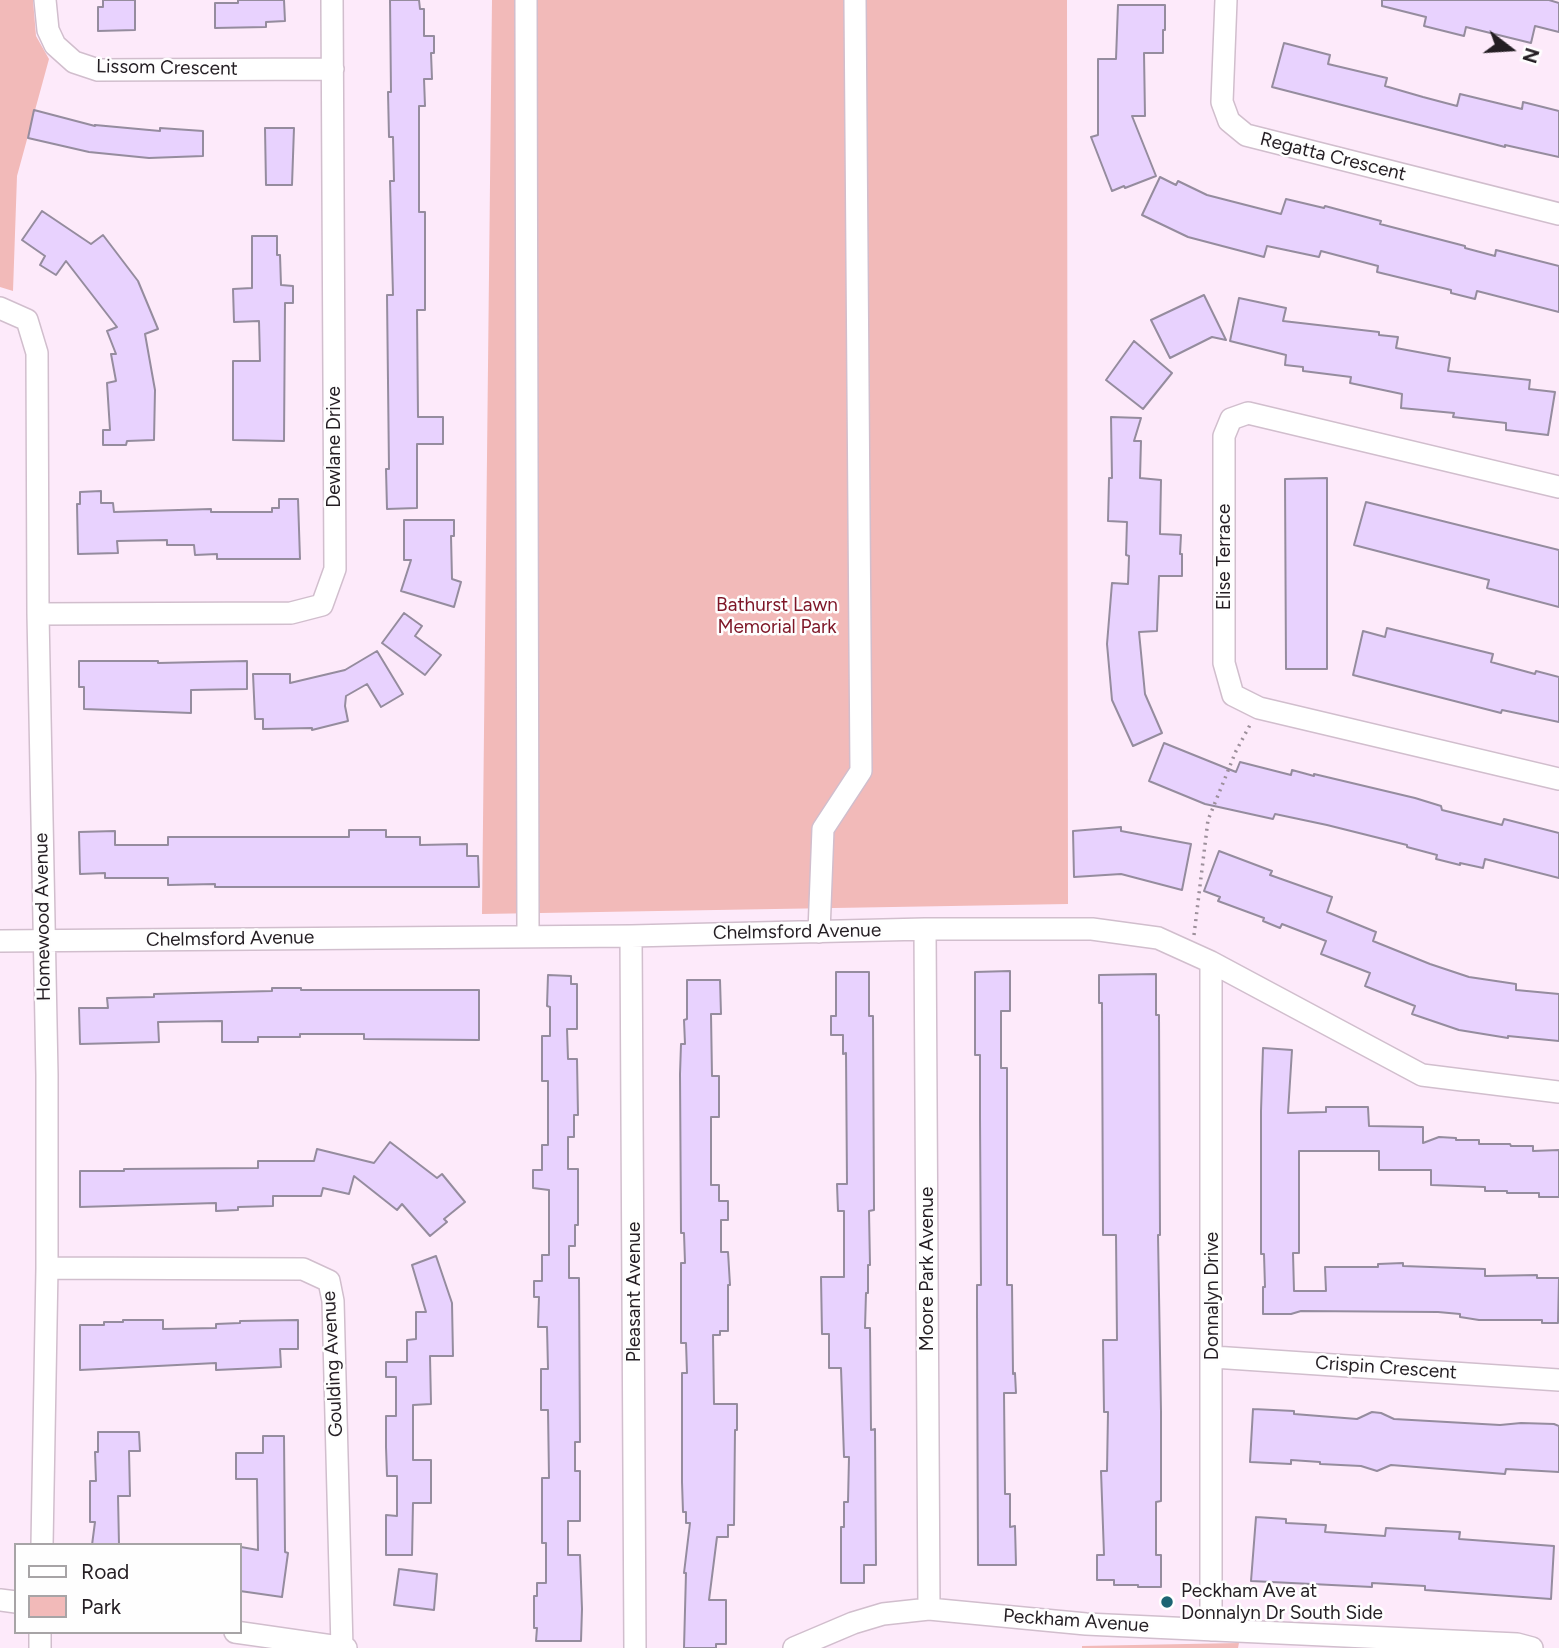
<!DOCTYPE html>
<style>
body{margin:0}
#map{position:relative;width:1559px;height:1648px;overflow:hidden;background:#fdeafa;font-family:Figtree,sans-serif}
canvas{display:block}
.legend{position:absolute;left:14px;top:1543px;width:228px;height:91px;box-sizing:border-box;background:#fefefe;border:2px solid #a7a4a6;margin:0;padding:9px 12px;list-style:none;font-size:21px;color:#241e23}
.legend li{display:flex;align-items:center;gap:14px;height:35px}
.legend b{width:35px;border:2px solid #a7a4a6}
.north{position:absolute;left:1475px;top:14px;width:70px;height:70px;-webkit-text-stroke:5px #fefefe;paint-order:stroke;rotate:107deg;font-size:19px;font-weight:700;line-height:28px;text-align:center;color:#241e23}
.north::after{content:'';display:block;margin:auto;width:24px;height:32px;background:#241e23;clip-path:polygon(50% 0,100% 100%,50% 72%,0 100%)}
</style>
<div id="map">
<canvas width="1559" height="1648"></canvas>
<ul class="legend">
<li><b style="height:9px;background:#fff"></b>Road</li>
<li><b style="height:19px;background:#f2bab9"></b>Park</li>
</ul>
<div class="north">N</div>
</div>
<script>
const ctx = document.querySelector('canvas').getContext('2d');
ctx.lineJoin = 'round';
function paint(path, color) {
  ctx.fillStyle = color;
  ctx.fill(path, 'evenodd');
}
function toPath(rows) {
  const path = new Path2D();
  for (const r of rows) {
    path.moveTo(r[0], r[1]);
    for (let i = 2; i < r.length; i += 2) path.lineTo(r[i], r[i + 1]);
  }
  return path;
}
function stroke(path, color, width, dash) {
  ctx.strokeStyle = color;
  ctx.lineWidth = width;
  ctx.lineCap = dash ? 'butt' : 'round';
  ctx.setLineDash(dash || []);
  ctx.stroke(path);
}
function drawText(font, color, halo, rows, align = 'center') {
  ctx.font = font + ' Figtree,sans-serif';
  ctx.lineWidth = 5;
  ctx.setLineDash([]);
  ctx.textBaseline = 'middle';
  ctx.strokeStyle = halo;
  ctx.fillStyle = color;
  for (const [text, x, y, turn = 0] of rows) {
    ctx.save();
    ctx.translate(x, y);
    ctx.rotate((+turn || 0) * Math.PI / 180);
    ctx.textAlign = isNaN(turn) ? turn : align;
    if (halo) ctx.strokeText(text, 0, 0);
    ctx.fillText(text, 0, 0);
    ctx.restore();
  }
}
const green = toPath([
 [0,0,33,0,36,36,49,59,17,176,13,291,0,287],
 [492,0,1067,0,1068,904,482,914],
 [1239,1643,1238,1648,1082,1648,1082,1646]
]);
const building = toPath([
 [103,0,135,0,135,30,98,31,98,7,103,7,103,0],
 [238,0,284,0,285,21,266,22,266,27,215,28,215,3,238,3,238,0],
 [390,0,419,0,420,9,424,9,424,36,434,36,434,53,431,53,432,79,424,79,425,106,419,106,419,212,425,212,425,310,417,310,418,417,443,417,443,444,417,444,417,508,387,509,386,469,389,469,387,295,393,295,390,181,394,181,393,137,389,137,388,92,391,92,390,0],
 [1382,0,1549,0,1559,3,1559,32,1535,26,1531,43,1466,27,1464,36,1424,26,1426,17,1382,6,1382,0],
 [1118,5,1165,5,1165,30,1163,30,1163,53,1144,53,1145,116,1132,116,1156,176,1125,188,1124,186,1112,191,1091,137,1098,135,1098,59,1116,59,1118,5],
 [1284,43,1330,55,1328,64,1387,78,1385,86,1423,97,1457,106,1460,94,1522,109,1523,102,1559,111,1559,157,1505,145,1505,147,1272,87,1284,43],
 [34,110,95,126,95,125,160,131,160,128,203,131,203,156,149,158,89,152,28,138,34,110],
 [265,128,294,128,292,185,266,185,265,128],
 [1160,177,1176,185,1178,181,1207,195,1281,214,1286,199,1324,208,1325,206,1381,221,1380,224,1465,246,1465,248,1495,256,1496,250,1559,266,1559,312,1477,291,1475,299,1451,293,1451,290,1377,272,1378,266,1321,251,1319,257,1267,246,1264,257,1188,237,1142,215,1160,177],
 [42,211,91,244,103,235,138,281,158,329,145,334,155,390,154,440,127,441,126,445,103,445,103,430,110,430,107,383,116,381,111,354,116,354,107,331,117,327,66,261,56,275,40,265,45,256,22,240,42,211],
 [252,236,277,236,277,255,280,255,281,285,293,286,293,303,285,303,284,441,233,440,233,361,260,361,259,321,234,322,233,289,252,288,252,236],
 [1204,295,1226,340,1212,337,1170,358,1151,320,1204,295],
 [1239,298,1286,308,1283,321,1379,332,1379,335,1398,337,1396,348,1450,358,1448,371,1530,380,1529,389,1555,392,1548,435,1506,430,1506,423,1453,417,1454,413,1401,408,1402,394,1350,383,1351,377,1303,371,1303,367,1285,365,1286,355,1230,341,1239,298],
 [1134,341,1172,373,1143,409,1106,380,1134,341],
 [1111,417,1141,418,1134,441,1141,441,1140,478,1161,480,1160,534,1181,535,1180,554,1182,554,1182,576,1159,576,1157,631,1139,632,1145,694,1162,733,1133,746,1112,700,1107,644,1112,583,1128,584,1129,556,1126,555,1127,522,1108,521,1109,478,1112,478,1111,417],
 [1327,478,1327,669,1286,669,1285,479,1327,478],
 [101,491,101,503,113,503,114,512,211,509,211,512,272,512,272,508,279,508,279,499,298,499,300,559,217,559,217,554,195,555,194,545,167,545,167,540,117,541,118,553,78,554,77,504,80,504,80,492,101,491],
 [1366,502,1559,550,1559,607,1487,588,1489,580,1354,545,1366,502],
 [404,520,454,520,454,536,451,536,452,579,461,582,454,607,401,591,411,560,404,560,404,520],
 [404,613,422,626,415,636,441,655,425,675,382,643,404,613],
 [1387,628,1493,654,1491,662,1535,674,1536,671,1559,677,1559,722,1502,710,1501,713,1353,675,1363,631,1385,637,1387,628],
 [377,651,403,694,381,707,367,684,346,696,345,706,348,721,312,730,312,728,263,729,263,719,255,719,253,674,290,674,290,683,345,670,377,651],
 [79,661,158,661,158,663,247,661,247,689,191,690,191,713,84,709,84,687,79,687,79,661],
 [1164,743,1236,772,1240,762,1291,775,1292,770,1314,776,1314,774,1415,798,1441,806,1442,810,1502,825,1504,819,1559,833,1559,878,1485,859,1483,868,1460,863,1460,865,1436,859,1437,855,1407,847,1407,845,1327,825,1275,814,1273,819,1205,804,1149,781,1164,743],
 [1121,827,1121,831,1191,844,1182,890,1121,874,1074,877,1073,831,1121,827],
 [349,830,386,830,386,837,420,837,420,845,467,844,467,856,478,856,479,887,215,887,215,884,168,885,168,878,105,878,105,873,80,874,79,832,115,831,115,845,168,845,168,837,349,837,349,830],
 [1219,851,1272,871,1270,875,1332,897,1327,912,1376,932,1373,941,1430,964,1469,977,1516,984,1516,990,1559,994,1559,1041,1508,1036,1508,1038,1459,1030,1412,1014,1415,1006,1365,986,1370,973,1321,954,1326,941,1282,924,1280,928,1263,921,1264,918,1218,901,1220,897,1204,891,1219,851],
 [1010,971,1010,1011,1001,1011,1001,1068,1007,1068,1007,1285,1012,1285,1013,1374,1015,1373,1016,1393,1004,1393,1005,1494,1010,1494,1010,1527,1015,1526,1016,1565,978,1565,977,1311,977,1285,981,1285,980,1118,980,1055,975,1055,975,972,1010,971],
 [836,972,869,972,869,1016,873,1016,874,1210,869,1211,870,1265,868,1265,868,1293,866,1293,865,1328,870,1328,871,1430,875,1429,876,1565,864,1565,864,1583,841,1583,841,1527,844,1527,844,1502,848,1502,849,1457,844,1457,841,1368,829,1368,829,1334,822,1334,821,1277,844,1277,844,1211,838,1211,837,1184,847,1184,846,1053,843,1054,843,1035,831,1035,831,1016,836,1016,836,972],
 [1156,974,1156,1015,1159,1015,1160,1235,1158,1235,1161,1412,1161,1501,1156,1502,1156,1555,1161,1555,1161,1587,1138,1587,1138,1585,1114,1585,1114,1580,1097,1580,1097,1555,1104,1555,1101,1471,1107,1471,1108,1412,1104,1412,1103,1340,1117,1340,1116,1235,1103,1235,1102,1003,1099,1003,1099,975,1156,974],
 [548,975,571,976,571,984,577,984,577,1029,567,1029,568,1059,577,1059,578,1115,574,1115,574,1137,568,1137,568,1169,578,1169,578,1225,575,1225,575,1246,569,1246,569,1278,579,1278,580,1442,575,1442,575,1471,580,1471,580,1521,568,1521,568,1555,580,1555,582,1609,581,1641,536,1641,537,1628,534,1628,534,1596,537,1596,537,1583,546,1583,546,1543,542,1543,542,1478,549,1478,548,1410,541,1410,541,1369,548,1369,547,1327,538,1327,539,1297,534,1297,534,1281,542,1281,542,1255,549,1255,549,1190,533,1188,533,1170,542,1170,542,1145,548,1145,548,1081,542,1081,542,1036,550,1036,550,1007,547,1006,548,975],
 [687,980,720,980,721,1014,711,1014,712,1076,719,1076,719,1117,711,1117,711,1185,719,1185,719,1201,728,1201,728,1220,721,1220,721,1252,728,1252,730,1285,728,1285,728,1331,720,1331,720,1335,713,1335,714,1404,737,1404,737,1430,735,1430,734,1525,728,1525,728,1537,717,1537,709,1600,726,1600,726,1644,716,1644,716,1648,684,1648,686,1573,684,1573,690,1523,686,1523,686,1512,683,1512,682,1482,682,1373,687,1373,686,1343,681,1343,681,1263,685,1263,684,1233,681,1233,680,1074,681,1044,685,1044,684,1020,687,1019,687,980],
 [272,988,301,988,301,990,479,990,479,1040,364,1039,364,1034,300,1034,300,1037,258,1037,258,1042,222,1042,222,1021,158,1022,159,1042,80,1044,79,1008,108,1008,107,998,154,997,154,994,272,991,272,988],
 [1263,1048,1292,1050,1288,1113,1326,1112,1326,1107,1368,1107,1369,1126,1423,1127,1423,1143,1439,1137,1456,1138,1456,1140,1479,1140,1479,1144,1510,1144,1511,1146,1533,1146,1533,1151,1559,1150,1559,1197,1539,1197,1539,1193,1507,1193,1507,1191,1485,1191,1485,1187,1431,1185,1431,1170,1379,1170,1379,1151,1299,1151,1299,1253,1293,1253,1294,1291,1326,1291,1325,1267,1378,1267,1378,1264,1403,1263,1403,1266,1485,1269,1485,1276,1537,1275,1537,1278,1559,1278,1558,1323,1542,1323,1542,1320,1479,1320,1460,1317,1460,1314,1438,1312,1301,1311,1291,1314,1263,1314,1263,1287,1265,1287,1264,1254,1261,1254,1261,1111,1263,1048],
 [390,1142,437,1178,442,1174,465,1202,444,1219,447,1222,430,1236,402,1204,397,1210,354,1176,349,1194,323,1188,321,1196,273,1196,273,1206,238,1207,238,1210,216,1211,216,1203,80,1207,80,1171,124,1171,124,1169,258,1168,258,1161,314,1161,317,1149,374,1163,390,1142],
 [436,1256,452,1303,453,1356,430,1356,431,1404,413,1405,413,1460,431,1460,431,1503,413,1503,412,1555,386,1555,386,1515,397,1516,397,1476,387,1476,386,1447,386,1416,396,1416,396,1377,386,1377,386,1362,407,1362,407,1340,416,1339,416,1312,426,1312,412,1265,436,1256],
 [123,1320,163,1320,163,1329,216,1328,216,1324,240,1323,240,1321,298,1320,298,1349,280,1349,281,1367,216,1370,216,1363,80,1370,80,1325,104,1325,104,1322,123,1322,123,1320],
 [1253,1409,1294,1411,1294,1414,1357,1419,1372,1412,1381,1413,1394,1419,1500,1425,1521,1423,1554,1424,1559,1426,1559,1472,1506,1469,1505,1474,1391,1465,1377,1471,1361,1466,1320,1464,1320,1462,1291,1460,1291,1464,1250,1462,1253,1409],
 [98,1432,139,1432,140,1451,129,1451,130,1496,118,1496,119,1545,92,1545,95,1522,90,1522,90,1481,96,1481,95,1452,98,1452,98,1432],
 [263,1436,284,1436,285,1552,288,1553,282,1597,240,1591,241,1547,258,1550,257,1479,236,1479,236,1453,263,1453,263,1436],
 [1256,1517,1286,1519,1286,1523,1326,1525,1325,1532,1385,1536,1386,1528,1460,1532,1459,1539,1554,1546,1551,1599,1425,1590,1425,1586,1372,1583,1372,1587,1251,1581,1256,1517],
 [399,1569,437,1574,434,1610,394,1605,399,1569]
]);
const path = toPath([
 [1194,935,1208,820,1236,751,1250,725]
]);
const minor = toPath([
 [45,0,48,30,55,45,74,62,98,70,333,69],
 [526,0,528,935],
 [1226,0,1222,102,1229,121,1246,135,1559,214],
 [0,308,27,320,37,353,38,614,47,1075,47,1268,42,1545],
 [1559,487,1248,413,1231,419,1224,436,1224,663,1233,695,1259,708,1559,779],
 [38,614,291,613,322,605,335,569,332,0],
 [925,929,929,1609],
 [819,932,823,829,861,771,855,0],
 [631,936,635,1648],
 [0,941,631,936,925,929,1092,929,1158,938,1211,962,1422,1075,1559,1092],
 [47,1268,303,1269,329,1281,333,1301,342,1648],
 [1213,1357,1559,1380],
 [0,1600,16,1602],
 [1211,1630,1211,962],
 [235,1632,346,1648],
 [40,1648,40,1632],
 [794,1648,853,1623,883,1614,929,1609,1086,1624,1517,1644,1532,1648]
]);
const markers = [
 [1167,1602,7,"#1c6473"]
];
const streetNames = [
 ["Lissom Crescent",167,68,1],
 ["Regatta Crescent",1333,157,14],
 ["Dewlane Drive",334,447,-90],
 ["Elise Terrace",1224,557,-90],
 ["Homewood Avenue",43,917,-91],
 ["Chelmsford Avenue",797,932,-1],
 ["Chelmsford Avenue",230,939,-1],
 ["Moore Park Avenue",927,1269,-90],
 ["Pleasant Avenue",634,1292,-90],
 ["Donnalyn Drive",1212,1296,-90],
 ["Goulding Avenue",333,1364,-93],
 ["Crispin Crescent",1386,1368,4],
 ["Peckham Avenue",1076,1621,4]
];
const parkNames = [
 ["Bathurst Lawn",777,605],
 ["Memorial Park",777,627]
];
const poiNames = [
 ["Peckham Ave at",1181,1591],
 ["Donnalyn Dr South Side",1181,1613]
];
paint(green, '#f2bab9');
paint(building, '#e8d2fe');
stroke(building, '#958c9e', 2);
stroke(minor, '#d1becd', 24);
stroke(path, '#9c8f9a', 3.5, [2, 5]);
stroke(minor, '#fff', 21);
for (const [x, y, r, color] of markers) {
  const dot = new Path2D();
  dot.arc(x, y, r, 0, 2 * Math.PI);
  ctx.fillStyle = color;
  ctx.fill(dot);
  stroke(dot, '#fefefe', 2.5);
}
drawText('19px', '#241e23', '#fefefe', streetNames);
drawText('19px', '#7d1526', '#fefefe', parkNames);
drawText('19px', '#241e23', '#fefefe', poiNames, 'left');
</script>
